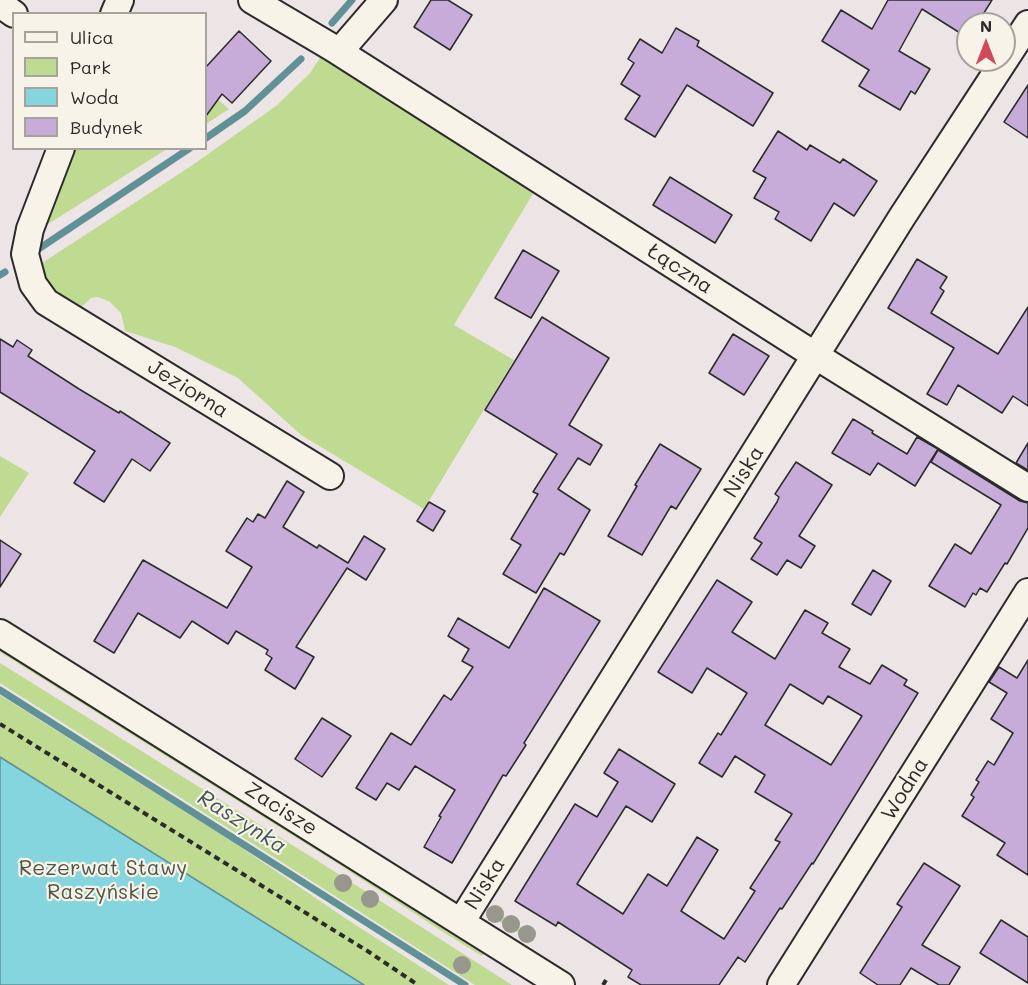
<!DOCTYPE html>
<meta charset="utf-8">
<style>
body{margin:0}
#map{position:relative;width:1028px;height:985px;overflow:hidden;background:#ede5e5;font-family:Mali,sans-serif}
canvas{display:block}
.legend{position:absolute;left:12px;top:12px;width:195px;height:138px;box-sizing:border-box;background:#f7f3e8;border:2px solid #a5a39c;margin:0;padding:8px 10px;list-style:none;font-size:18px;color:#2b2b2b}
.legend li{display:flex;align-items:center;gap:12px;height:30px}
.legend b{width:30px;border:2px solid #a5a39c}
.north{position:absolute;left:956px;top:12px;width:60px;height:60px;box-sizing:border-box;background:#f7f3e8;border:2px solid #a5a39c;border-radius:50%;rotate:0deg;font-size:16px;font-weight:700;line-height:24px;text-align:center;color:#2b2b2b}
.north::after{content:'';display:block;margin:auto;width:21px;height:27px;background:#d1495b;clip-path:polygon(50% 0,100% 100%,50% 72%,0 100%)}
</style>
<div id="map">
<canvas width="1028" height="985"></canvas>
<ul class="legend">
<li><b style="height:8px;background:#f7f3e8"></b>Ulica</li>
<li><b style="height:16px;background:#bfdb92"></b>Park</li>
<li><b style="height:16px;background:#84d5dd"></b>Woda</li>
<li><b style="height:16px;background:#c7acd9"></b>Budynek</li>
</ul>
<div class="north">N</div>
</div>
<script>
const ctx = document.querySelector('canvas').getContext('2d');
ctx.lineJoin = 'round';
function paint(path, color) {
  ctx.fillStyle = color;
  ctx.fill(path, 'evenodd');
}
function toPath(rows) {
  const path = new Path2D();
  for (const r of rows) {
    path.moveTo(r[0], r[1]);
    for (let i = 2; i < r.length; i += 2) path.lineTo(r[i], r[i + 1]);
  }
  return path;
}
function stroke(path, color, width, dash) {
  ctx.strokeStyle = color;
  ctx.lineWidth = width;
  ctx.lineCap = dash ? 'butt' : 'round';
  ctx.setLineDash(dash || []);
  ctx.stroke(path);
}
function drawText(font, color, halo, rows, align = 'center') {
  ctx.font = font + ' Mali,sans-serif';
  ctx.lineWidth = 4.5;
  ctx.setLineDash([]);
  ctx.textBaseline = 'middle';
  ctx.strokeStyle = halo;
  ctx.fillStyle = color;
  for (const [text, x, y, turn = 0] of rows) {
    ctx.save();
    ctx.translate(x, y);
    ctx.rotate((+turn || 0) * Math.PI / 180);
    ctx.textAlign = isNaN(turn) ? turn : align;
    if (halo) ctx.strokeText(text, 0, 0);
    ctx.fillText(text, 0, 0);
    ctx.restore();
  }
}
const green = toPath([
 [322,55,534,192,454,325,514,360,424,509,301,435,238,378,175,347,125,331,121,313,110,302,98,297,91,298,80,308,57,294,46,281,39,265,191,166,276,106,310,73],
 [206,89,229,109,206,124],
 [73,149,167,149,45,226],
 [0,456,29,473,0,517],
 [0,646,486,952,482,956,440,930,335,862,0,652],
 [0,663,318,861,512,985,475,985,0,683],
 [0,695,236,844,348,920,449,985,0,985],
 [491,909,530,933,527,938,492,917]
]);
const water = toPath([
 [0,757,364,985,0,985,0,757]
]);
const stream = toPath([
 [332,23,352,0],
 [206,138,245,111,301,59],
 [40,248,190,148],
 [0,275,5,272],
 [0,690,465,985]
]);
const building = toPath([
 [431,0,448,0,472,15,450,50,414,27,431,0],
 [888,0,992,0,977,24,968,24,968,38,922,9,899,51,930,69,915,94,911,91,900,110,859,86,869,70,822,41,841,10,872,29,888,0],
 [676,28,699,41,697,46,773,93,753,126,687,85,655,137,625,119,640,96,621,84,634,63,628,59,640,39,662,53,676,28],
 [239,31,271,61,232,103,222,94,206,116,206,67,239,31],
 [1028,85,1028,138,1004,122,1028,85],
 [778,131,807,150,810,145,840,163,843,159,877,181,854,216,834,203,811,241,775,219,779,212,754,198,766,178,753,171,778,131],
 [670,177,732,215,715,243,653,205,670,177],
 [523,250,559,271,531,318,495,298,523,250],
 [917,259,947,277,940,288,944,291,931,313,998,354,1028,307,1028,406,1013,396,1002,413,958,385,947,405,927,394,954,348,888,308,917,259],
 [542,317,609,358,569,425,602,445,590,465,578,458,558,489,590,510,564,555,560,553,536,593,503,574,521,545,511,539,538,494,533,492,557,454,485,410,542,317],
 [733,334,769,356,744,395,709,373,733,334],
 [0,339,13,347,17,340,32,350,28,356,79,389,119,413,120,411,170,443,150,471,132,459,104,502,74,483,95,451,0,392,0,339],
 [853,419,873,431,872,433,907,454,917,437,938,449,915,486,878,463,870,475,832,453,853,419],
 [1028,443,1028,470,1016,463,1028,443],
 [660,444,701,469,676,509,671,506,642,555,608,536,637,486,635,485,660,444],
 [938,450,1020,501,1028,503,1028,528,1007,564,1005,563,987,592,980,588,976,595,973,593,965,607,929,586,955,544,971,554,1001,505,931,462,938,450],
 [796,462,832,485,799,536,815,546,801,568,787,560,777,575,751,559,762,543,754,538,777,502,779,497,775,494,796,462],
 [287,481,304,492,283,527,317,548,319,545,348,563,364,536,385,549,366,580,347,568,296,647,314,657,295,689,265,670,272,658,266,654,268,650,236,631,228,644,192,621,180,638,138,613,114,653,94,641,143,560,227,608,252,567,226,551,247,518,253,522,258,514,265,518,287,481],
 [429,502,445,511,433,531,417,521,429,502],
 [0,540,21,554,0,587,0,540],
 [873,570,891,581,871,615,852,604,873,570],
 [717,580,752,602,732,632,775,659,805,610,828,623,822,633,850,649,839,667,870,684,882,665,907,680,904,685,918,693,813,864,812,863,782,909,780,908,745,962,738,957,719,985,641,985,628,977,632,970,558,922,556,926,515,901,575,804,597,817,618,782,604,773,619,749,675,784,652,822,626,806,577,884,623,914,648,874,667,886,697,837,718,850,681,911,724,939,755,891,750,888,780,842,775,840,792,814,755,792,765,775,735,756,722,777,699,763,718,733,721,735,747,693,707,668,692,693,658,672,717,580],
 [790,684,823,704,828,696,862,716,831,765,765,725,790,684],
 [544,588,600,621,524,743,526,745,506,776,503,775,452,863,424,847,441,817,439,816,455,790,415,766,399,790,387,783,376,800,356,788,391,733,411,745,444,695,451,700,473,667,462,661,469,649,448,636,458,618,509,648,544,588],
 [1028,660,1028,875,997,855,1005,843,962,816,974,797,971,795,979,782,976,780,988,761,994,765,1013,733,991,719,1007,693,989,682,999,667,1017,678,1028,660],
 [322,718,351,736,322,777,295,759,322,718],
 [924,863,960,886,922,945,960,967,949,985,939,985,911,968,900,985,878,985,860,973,902,907,897,904,924,863],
 [1001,920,1028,937,1028,983,980,953,1001,920]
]);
const path = toPath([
 [0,724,369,952,418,985],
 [603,985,606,980]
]);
const minor = toPath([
 [252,0,333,48,816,356,1028,488],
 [0,4,14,14],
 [114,14,120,0],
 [339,52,384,0],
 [61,148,30,229,25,254,33,284,46,302,330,476],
 [0,633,561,985],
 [461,922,902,217,1028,24],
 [781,985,1028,592]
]);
const trees = [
 [343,883],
 [370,899],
 [495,914],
 [511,924],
 [527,934],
 [462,965]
];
const streetNames = [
 ["Łączna",680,269,33],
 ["Jeziorna",188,389,32],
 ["Niska",744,472,-58],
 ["Wodna",905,789,-58],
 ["Zacisze",281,809,32],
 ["Niska",485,884,-58]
];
const parkNames = [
 ["Rezerwat Stawy",103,869],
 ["Raszyńskie",103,893]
];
const waterNames = [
 ["Raszynka",242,822,32]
];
paint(green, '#bfdb92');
paint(water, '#84d5dd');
stroke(water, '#609196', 1.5);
stroke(stream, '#609196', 7);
paint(building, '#c7acd9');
stroke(building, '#2b2b2b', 1.5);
stroke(minor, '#2b2b2b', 30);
stroke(path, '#2b2b2b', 4, [6, 4.5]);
stroke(minor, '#f7f3e8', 26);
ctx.fillStyle = '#97978d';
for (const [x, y] of trees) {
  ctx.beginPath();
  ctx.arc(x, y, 9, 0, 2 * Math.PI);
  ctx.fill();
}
drawText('21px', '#2b2b2b', '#f7f3e8', streetNames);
drawText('21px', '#505745', '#f7f3e8', parkNames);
drawText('italic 22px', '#415658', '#f7f3e8', waterNames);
</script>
